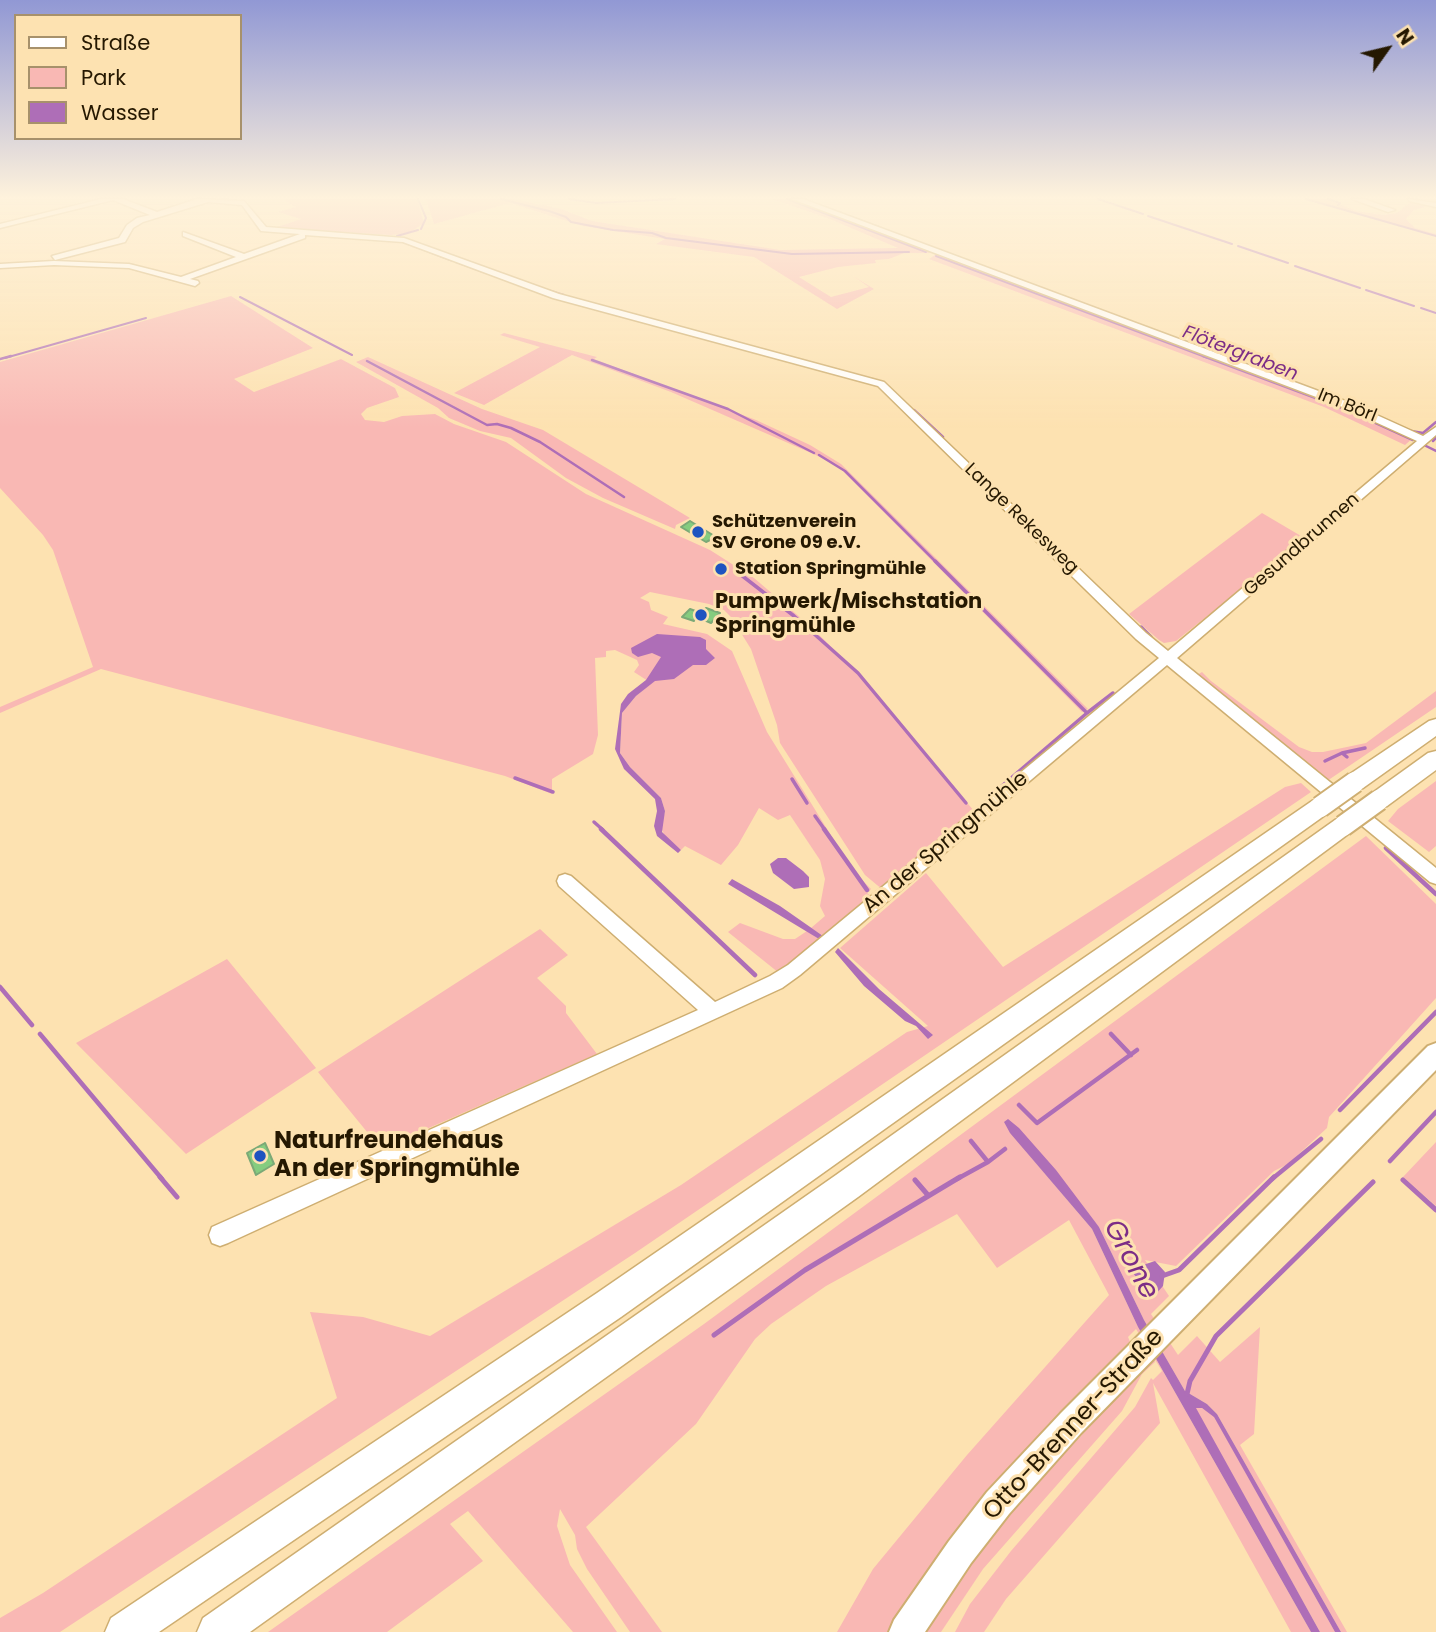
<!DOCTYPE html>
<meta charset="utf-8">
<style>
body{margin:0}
#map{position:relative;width:1436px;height:1632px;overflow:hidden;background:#fde2b1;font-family:Poppins,sans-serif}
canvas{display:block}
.legend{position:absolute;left:14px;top:14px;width:228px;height:126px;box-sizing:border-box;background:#fde2b1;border:2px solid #a7916b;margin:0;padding:9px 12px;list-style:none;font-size:21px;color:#251801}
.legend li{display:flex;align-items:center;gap:14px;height:35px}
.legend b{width:35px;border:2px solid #a7916b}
.north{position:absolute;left:1352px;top:14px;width:70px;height:70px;-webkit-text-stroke:5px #fde2b1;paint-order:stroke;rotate:56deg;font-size:19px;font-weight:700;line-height:28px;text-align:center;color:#251801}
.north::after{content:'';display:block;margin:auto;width:24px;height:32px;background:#251801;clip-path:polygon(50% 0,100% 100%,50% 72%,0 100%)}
</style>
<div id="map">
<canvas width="1436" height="1632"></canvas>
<ul class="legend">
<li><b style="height:9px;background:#fff"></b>Straße</li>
<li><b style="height:19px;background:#f9b8b4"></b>Park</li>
<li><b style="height:19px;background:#ae6eb7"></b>Wasser</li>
</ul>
<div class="north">N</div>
</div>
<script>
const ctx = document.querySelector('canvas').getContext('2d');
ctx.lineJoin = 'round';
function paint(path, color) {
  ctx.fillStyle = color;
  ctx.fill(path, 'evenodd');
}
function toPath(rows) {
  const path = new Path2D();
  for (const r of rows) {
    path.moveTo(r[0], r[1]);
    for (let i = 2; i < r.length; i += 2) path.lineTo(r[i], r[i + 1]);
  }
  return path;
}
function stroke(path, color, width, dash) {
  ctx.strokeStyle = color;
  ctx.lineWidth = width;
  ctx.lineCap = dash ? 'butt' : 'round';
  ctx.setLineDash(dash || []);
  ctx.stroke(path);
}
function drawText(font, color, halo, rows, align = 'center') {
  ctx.font = font + ' Poppins,sans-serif';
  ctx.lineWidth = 6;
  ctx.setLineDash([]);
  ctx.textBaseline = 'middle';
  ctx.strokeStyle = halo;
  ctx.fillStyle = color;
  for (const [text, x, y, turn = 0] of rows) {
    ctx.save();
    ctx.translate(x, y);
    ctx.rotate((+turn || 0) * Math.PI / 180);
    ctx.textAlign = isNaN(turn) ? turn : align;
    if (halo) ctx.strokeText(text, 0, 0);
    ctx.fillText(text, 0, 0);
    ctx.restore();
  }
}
const green = toPath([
 [287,199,417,199,424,223,409,233,391,235,274,228,301,219,278,212,296,207,285,201],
 [426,199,513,199,561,209,592,221,780,250,898,248,830,219,772,199,794,199,927,249,930,253,904,253,889,259,875,260,876,263,838,267,799,277,831,297,869,287,853,276,874,289,837,309,754,257,656,244,665,239,583,226,510,203,434,224],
 [1302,199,1327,199,1356,211,1383,215,1397,213,1412,201,1431,205,1414,210,1406,219,1415,228,1436,234,1436,236],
 [935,255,942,255,1314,394,1413,438,1405,445,1324,407,929,259],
 [231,296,313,348,234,379,254,392,341,359,395,388,399,397,367,408,361,414,365,420,384,422,402,416,435,414,454,424,506,442,586,494,710,550,754,578,809,625,858,673,974,811,882,889,877,885,865,875,780,743,777,725,751,649,731,617,724,610,709,604,650,592,640,598,649,602,651,610,668,617,663,624,707,634,732,651,767,732,853,871,871,889,867,893,873,898,779,973,728,932,740,923,783,939,795,939,807,931,819,939,822,935,811,928,825,916,820,906,825,879,820,860,790,815,778,820,759,808,738,845,721,865,685,846,681,850,666,838,661,828,665,811,661,798,630,767,620,753,622,713,636,696,654,681,648,681,634,672,639,665,637,660,615,650,606,651,606,657,595,658,598,735,593,754,552,779,552,794,505,776,101,669,0,713,0,707,93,667,53,550,43,535,0,488,0,362],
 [504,333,597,357,594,359,756,420,810,445,841,464,1088,709,1082,712,840,468,818,456,671,392,572,355,484,405,454,393,540,347,500,335],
 [368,357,482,409,543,430,690,518,676,525,675,529,603,498,566,478,511,438,480,431,449,418,438,408,356,362],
 [1262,513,1301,536,1300,542,1176,641,1164,643,1159,640,1129,614],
 [1202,672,1211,681,1299,747,1312,752,1323,752,1366,743,1436,691,1436,707,1327,781,1197,675],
 [1436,781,1436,846,1429,852,1388,821,1398,809],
 [1301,783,1311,792,635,1253,60,1632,0,1632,0,1618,43,1593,337,1398,310,1312,363,1317,430,1336,681,1185,907,1032,928,1026,840,948,926,873,1003,967,1285,787],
 [1366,836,1436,904,1436,998,1329,1117,1327,1128,1288,1164,1274,1171,1176,1266,1145,1260,1169,1296,1151,1314,1178,1355,1197,1336,1220,1362,1260,1327,1254,1434,1240,1445,1347,1632,1341,1632,1217,1414,1207,1404,1185,1391,1144,1320,1099,1227,1024,1149,1092,1229,1138,1327,1311,1632,1291,1632,1153,1383,1160,1423,1006,1599,984,1632,955,1632,970,1604,1011,1551,1135,1407,1151,1378,1153,1380,1162,1371,1136,1329,1128,1337,1131,1344,892,1632,837,1632,873,1569,967,1455,1109,1295,1069,1220,997,1268,957,1214,826,1286,771,1324,755,1339,696,1424,586,1527,662,1632,630,1632,587,1569,577,1549,575,1535,560,1509,557,1526,570,1565,617,1632,573,1632,468,1511,450,1524,483,1561,387,1632,268,1632,704,1324],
 [540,929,568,955,537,978,566,1006,566,1013,597,1054,381,1149,318,1072],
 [227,959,316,1068,186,1154,76,1043],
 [1436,1142,1436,1206,1403,1177],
 [1154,1359,1155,1362,1142,1374,1122,1411,983,1569,941,1632,925,1632,952,1587,986,1541,1037,1482],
 [1195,1408,1202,1408,1214,1416,1335,1632,1320,1632]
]);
const water = toPath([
 [657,634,700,637,706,640,706,649,715,658,706,665,693,665,674,679,655,681,636,696,622,713,620,753,630,767,661,798,665,811,662,832,681,850,678,853,657,836,654,826,657,811,655,799,624,769,615,749,621,704,628,694,646,680,661,657,652,653,638,657,632,653,631,648],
 [778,858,786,858,803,871,809,877,809,887,794,889,773,873,770,864],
 [732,879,780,906,823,936,819,939,728,884],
 [838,948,879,989,933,1035,928,1039,916,1026,905,1021,864,986,835,952],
 [1008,1119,1019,1128,1056,1170,1099,1227,1144,1320,1185,1391,1207,1404,1217,1414,1341,1632,1335,1632,1214,1417,1202,1408,1196,1408,1320,1632,1311,1632,1138,1327,1092,1229,1010,1133,1004,1122],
 [1155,1261,1165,1272,1163,1286,1155,1295,1144,1296,1140,1292,1140,1282,1133,1273,1137,1267]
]);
const streamFar4 = toPath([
 [418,199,426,218,421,229],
 [501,199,549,211,566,217,571,222,613,230,652,233,666,238,792,254,909,252],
 [569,199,596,203,675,199],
 [787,199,926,252],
 [1098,199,1143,214],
 [1306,199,1436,236],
 [1328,199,1340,203,1338,205],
 [808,201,879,227],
 [1148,216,1232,244],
 [397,236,418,230],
 [403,242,453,261],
 [1238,246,1288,263],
 [936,256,1208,358],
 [456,262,486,273],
 [1295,266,1360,288],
 [548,290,564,295],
 [1366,290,1414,306],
 [240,297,352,355],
 [1421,308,1436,313],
 [5,358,146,318]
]);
const streamFar3 = toPath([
 [1203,356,1345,409,1413,440],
 [0,359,11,356],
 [592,360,728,409,814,453],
 [367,361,487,425,497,424,511,428,540,442,624,497],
 [914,410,943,437],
 [1411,431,1423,433,1436,422],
 [1433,441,1436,438],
 [1424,445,1436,451],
 [819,455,845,471,937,563]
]);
const streamFar2 = toPath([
 [935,561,1087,713,990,796],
 [736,571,794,616,858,673,966,803],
 [1141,627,1151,637],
 [1087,713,1113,693],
 [1342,753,1365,748],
 [1325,761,1342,753,1347,757],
 [515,778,553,792],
 [792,779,807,803],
 [815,816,825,830],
 [594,822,603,830]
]);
const streamFar1 = toPath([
 [601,829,755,975],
 [824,829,867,890],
 [1386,848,1436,894],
 [0,987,32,1025],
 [40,1034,162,1179],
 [1111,1034,1131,1055],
 [1019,1105,1037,1123,1137,1050],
 [1340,1110,1436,1012],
 [971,1141,988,1162,1005,1149],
 [1390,1161,1436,1112],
 [957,1179,988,1162],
 [1272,1179,1321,1139]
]);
const stream = toPath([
 [160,1177,177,1197],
 [915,1180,927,1194],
 [1403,1180,1436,1210],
 [1162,1276,1179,1270,1274,1177],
 [714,1335,805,1270,960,1177],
 [1187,1394,1190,1381,1216,1336,1373,1182]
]);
const building = toPath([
 [690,521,716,537,706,542,681,527,690,521],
 [706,608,720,613,711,623,697,617,694,621,682,617,690,609,701,613,706,608],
 [265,1143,274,1164,256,1175,247,1153,265,1143]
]);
const minor = toPath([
 [101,199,123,199,157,212,197,199,244,201,266,227,404,238,559,294,884,382,1146,633,1168,651,1417,441,1340,406,792,199,803,199,1348,402,1423,436,1436,427,1436,435,1177,658,1436,868,1436,884,1430,882,1167,665,800,975,782,988,228,1243,220,1246,212,1243,209,1235,212,1227,698,1010,559,886,557,881,559,876,565,874,571,876,715,1002,770,976,788,965,1159,658,1136,639,878,386,553,298,403,242,305,235,305,238,190,279,198,281,199,283,195,286,129,268,54,265,0,268,0,264,54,261,129,264,181,277,236,257,183,236,183,232,244,254,300,234,261,231,242,205,208,202,143,222,133,228,125,242,55,260,52,256,119,238,127,225,137,218,150,215,113,200,0,228,0,224,101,199],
 [1352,199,1364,199,1395,210,1388,212,1352,199],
 [1408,199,1436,203,1436,207,1409,201,1408,199]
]);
const major = toPath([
 [1436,1043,1436,1070,1081,1433,1009,1514,971,1563,925,1632,889,1632,894,1620,949,1541,987,1492,1061,1413,1428,1046,1436,1043]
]);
const highway = toPath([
 [1436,719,1436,736,1363,788,1355,790,1347,788,1344,782,1347,776,1429,721,1436,719],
 [1436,751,1436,770,1387,806,1379,808,1371,806,1368,800,1371,794,1428,753,1436,751],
 [1320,798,1328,801,1331,807,1328,813,621,1317,159,1632,105,1632,111,1618,597,1293,1312,801,1320,798],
 [1343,817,1351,820,1354,826,1351,832,858,1197,250,1632,197,1632,203,1618,836,1175,1335,820,1343,817]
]);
const highwayBridge = toPath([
 [1320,807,1355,782],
 [1343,826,1379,800]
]);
const markers = [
 [698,532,7,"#1e53c0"],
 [721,569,7,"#1e53c0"],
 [701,615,7,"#1e53c0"],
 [260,1156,7,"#1e53c0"]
];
const farStreetnames = [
 ["Im Börl",1347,406,22],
 ["Lange Rekesweg",1021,519,44],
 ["Gesundbrunnen",1302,545,-41]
];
const farPoinames = [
 ["Schützenverein",712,522],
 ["SV Grone 09 e.V.",712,543],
 ["Station Springmühle",735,569]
];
const farWaternames = [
 ["Flötergraben",1240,354,21]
];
const poiNames = [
 ["Pumpwerk/Mischstation",715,603],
 ["Springmühle",715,627]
];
const streetNames = [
 ["An der Springmühle",946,843,-40]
];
const nearPoinames = [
 ["Naturfreundehaus",274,1142],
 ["An der Springmühle",274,1170]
];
const nearStreetnames = [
 ["Otto-Brenner-Straße",1074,1425,-47]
];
const nearWaternames = [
 ["Grone",1130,1260,62]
];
paint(green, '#f9b8b4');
paint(water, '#ae6eb7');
stroke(streamFar4, '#ae6eb7', 2);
stroke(streamFar3, '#ae6eb7', 2.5);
stroke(streamFar2, '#ae6eb7', 3.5);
stroke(streamFar1, '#ae6eb7', 4.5);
stroke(stream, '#ae6eb7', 5);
paint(building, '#85cc7f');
stroke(building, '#7ba977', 2);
stroke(minor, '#ceae71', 3);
stroke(major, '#ceae71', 4);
stroke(highway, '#ceae71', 3);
paint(minor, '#fff');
paint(major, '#fff');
paint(highway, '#fff');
stroke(highwayBridge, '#ceae71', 24, []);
stroke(highwayBridge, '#fff', 20);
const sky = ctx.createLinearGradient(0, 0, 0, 428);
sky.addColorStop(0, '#9198d4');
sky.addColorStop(0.46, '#fef2dc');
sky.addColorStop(1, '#fef2dc00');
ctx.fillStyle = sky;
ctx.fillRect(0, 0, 1436, 428);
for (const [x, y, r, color] of markers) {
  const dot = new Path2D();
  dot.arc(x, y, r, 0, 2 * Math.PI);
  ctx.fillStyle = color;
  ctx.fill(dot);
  stroke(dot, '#fde2b1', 2.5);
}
drawText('18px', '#251801', '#fde2b1', farStreetnames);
drawText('bold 18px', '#251801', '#fde2b1', farPoinames, 'left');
drawText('italic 19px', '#7c2d87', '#fde2b1', farWaternames);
drawText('bold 21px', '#251801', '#fde2b1', poiNames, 'left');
drawText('21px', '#251801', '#fde2b1', streetNames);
drawText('bold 24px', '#251801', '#fde2b1', nearPoinames, 'left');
drawText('24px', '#251801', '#fde2b1', nearStreetnames);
drawText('italic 28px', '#7c2d87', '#fde2b1', nearWaternames);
</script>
